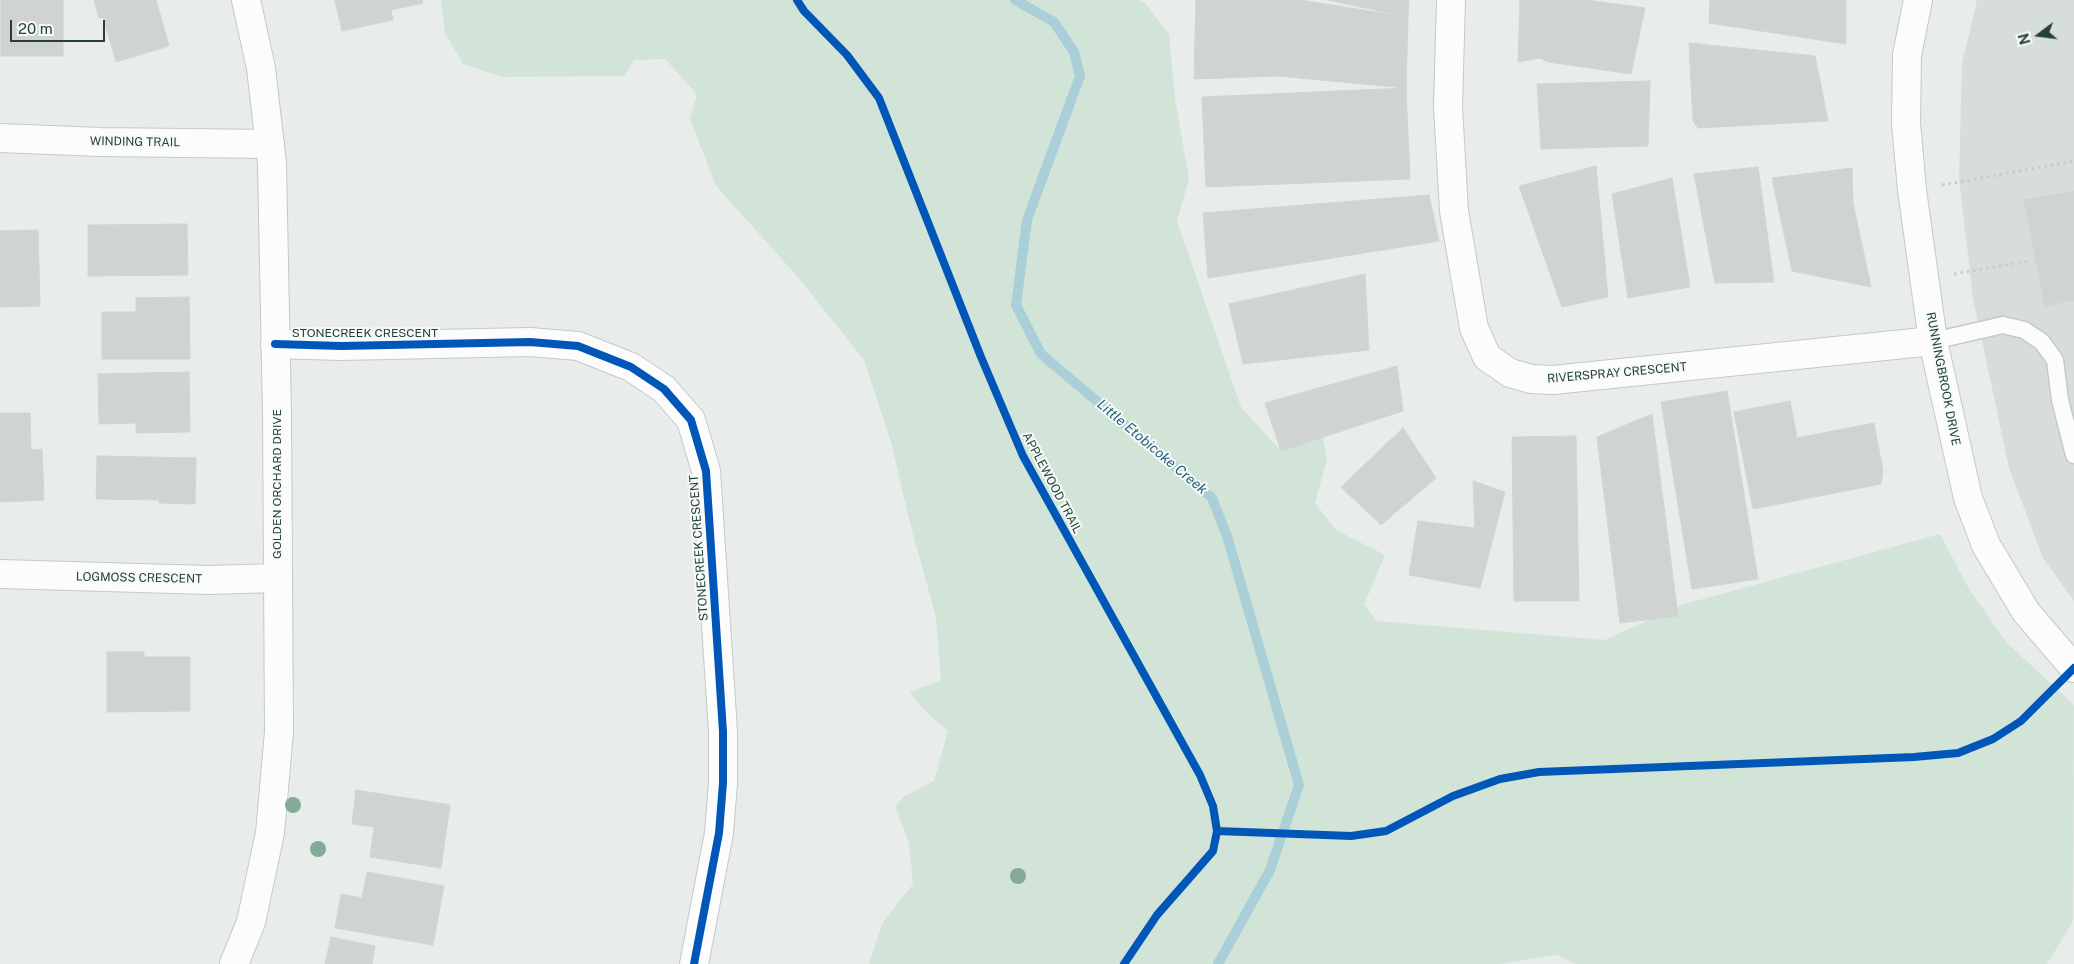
<!DOCTYPE html>
<style>
body{margin:0}
#map{position:relative;width:2074px;height:964px;overflow:hidden;background:#e8ecea;font-family:"Public Sans",sans-serif}
canvas{display:block}
.north{position:absolute;left:2014px;top:10px;width:50px;height:50px;-webkit-text-stroke:4px #f6faf9;paint-order:stroke;rotate:255deg;font-size:14px;font-weight:700;line-height:20px;text-align:center;color:#253f3a}
.north::after{content:'';display:block;margin:auto;width:18px;height:22px;background:#253f3a;clip-path:polygon(50% 0,100% 100%,50% 72%,0 100%)}
.scale{position:absolute;left:10px;top:20px;width:95px;height:22px;box-sizing:border-box;border:2px solid #253f3a;border-top:0;padding-left:6px;font-size:15px;line-height:18px;white-space:nowrap;color:#253f3a;-webkit-text-stroke:4px #f6faf9;paint-order:stroke}
</style>
<div id="map">
<canvas width="2074" height="964"></canvas>
<div class="north">N</div>
<div class="scale">20 m</div>
</div>
<script>
const ctx = document.querySelector('canvas').getContext('2d');
ctx.lineJoin = 'round';
function paint(path, color) {
  ctx.fillStyle = color;
  ctx.fill(path, 'evenodd');
}
function toPath(rows) {
  const path = new Path2D();
  for (const r of rows) {
    path.moveTo(r[0], r[1]);
    for (let i = 2; i < r.length; i += 2) path.lineTo(r[i], r[i + 1]);
  }
  return path;
}
function stroke(path, color, width, dash) {
  ctx.strokeStyle = color;
  ctx.lineWidth = width;
  ctx.lineCap = dash ? 'butt' : 'round';
  ctx.setLineDash(dash || []);
  ctx.stroke(path);
}
function drawText(font, color, halo, rows, align = 'center') {
  ctx.font = font + ' "Public Sans",sans-serif';
  ctx.lineWidth = 4;
  ctx.setLineDash([]);
  ctx.textBaseline = 'middle';
  ctx.strokeStyle = halo;
  ctx.fillStyle = color;
  for (const [text, x, y, turn = 0] of rows) {
    ctx.save();
    ctx.translate(x, y);
    ctx.rotate((+turn || 0) * Math.PI / 180);
    ctx.textAlign = isNaN(turn) ? turn : align;
    if (halo) ctx.strokeText(text, 0, 0);
    ctx.fillText(text, 0, 0);
    ctx.restore();
  }
}
const built = toPath([
 [1977,0,2074,0,2074,601,2043,558,2009,468,1973,298,1959,178,1962,64]
]);
const green = toPath([
 [441,0,1140,0,1145,3,1169,34,1175,98,1189,179,1177,221,1241,407,1281,451,1320,424,1327,459,1315,503,1336,530,1385,555,1364,605,1377,621,1605,640,1681,605,1940,534,1969,589,2007,643,2074,705,2073,921,2047,964,1576,964,1557,955,1499,964,869,964,883,922,913,884,909,843,895,806,905,796,934,781,948,731,924,710,910,692,941,680,936,617,911,527,891,442,864,360,797,276,716,186,690,119,697,94,665,59,634,60,624,76,502,77,463,64,445,33]
]);
const stream = toPath([
 [1015,0,1054,22,1074,52,1080,76,1027,220,1016,305,1041,354,1212,498,1227,536,1299,785,1270,870,1218,964]
]);
const building = toPath([
 [1,0,63,0,63,56,1,56,1,0],
 [94,0,156,0,169,46,116,62,103,17,99,18,94,0],
 [335,0,422,0,423,3,391,10,393,20,342,31,335,0],
 [1196,0,1300,0,1408,17,1406,88,1278,76,1194,79,1196,0],
 [1328,0,1409,0,1408,17,1328,0],
 [1520,0,1587,0,1645,8,1631,74,1548,62,1540,58,1518,62,1520,0],
 [1710,0,1846,0,1846,44,1709,23,1710,0],
 [1689,43,1815,56,1828,121,1698,128,1693,121,1689,43],
 [1650,81,1648,146,1541,149,1537,84,1650,81],
 [1406,88,1410,179,1206,187,1202,97,1406,88],
 [1596,166,1608,297,1562,307,1519,186,1596,166],
 [1758,167,1774,282,1715,283,1694,174,1758,167],
 [1852,168,1853,203,1871,287,1792,271,1772,178,1852,168],
 [1672,178,1690,287,1628,298,1612,194,1672,178],
 [2074,191,2074,300,2045,306,2024,200,2074,191],
 [1429,195,1439,241,1208,278,1203,213,1429,195],
 [187,224,188,275,88,276,88,225,187,224],
 [38,230,40,306,0,307,0,231,38,230],
 [1365,274,1369,350,1243,364,1229,304,1365,274],
 [189,297,190,359,102,359,102,312,136,312,136,298,189,297],
 [1397,366,1403,411,1281,451,1265,403,1397,366],
 [189,372,190,432,136,433,136,423,99,424,98,374,189,372],
 [1727,391,1758,579,1692,589,1661,402,1727,391],
 [1790,401,1797,438,1874,423,1883,471,1881,484,1753,509,1734,412,1790,401],
 [0,413,30,413,31,450,42,449,44,500,0,502,0,413],
 [1652,414,1678,616,1620,623,1597,437,1652,414],
 [1403,428,1436,478,1381,525,1341,487,1403,428],
 [1576,436,1579,601,1514,601,1512,437,1576,436],
 [97,456,196,458,195,504,159,503,159,500,96,499,97,456],
 [1473,481,1505,492,1480,588,1409,575,1418,521,1475,528,1473,481],
 [107,652,144,652,144,657,190,657,190,711,107,712,107,652],
 [356,790,450,805,441,868,370,857,374,827,352,824,356,790],
 [367,872,444,886,433,945,335,928,341,894,362,898,367,872],
 [331,937,375,946,372,964,325,964,331,937]
]);
const path = toPath([
 [1942,185,2074,161],
 [1954,274,2029,261],
 [1217,831,1351,836,1386,831,1453,796,1500,779,1539,772,1914,757,1958,753,1993,739,2021,721,2054,688]
]);
const lane = toPath([
 [1933,341,2003,325,2024,330,2042,342,2055,360,2060,400,2074,455]
]);
const street = toPath([
 [1451,0,1448,107,1454,211,1474,328,1487,357,1510,373,1531,379,1553,380,1933,341],
 [0,138,100,142,270,144],
 [275,344,341,346,530,342,578,346,631,367,664,389,691,420,706,471,723,732,723,783,719,833,694,964],
 [0,574,209,580,277,578]
]);
const secondary = toPath([
 [1918,0,1907,55,1906,123,1912,190,1933,341,1968,498,1986,545,2026,612,2074,668],
 [234,964,251,922,270,833,279,732,277,414,272,164,261,68,246,0]
]);
const cycleway = toPath([
 [797,0,804,11,847,55,879,98,981,357,1023,456,1200,775,1213,806,1217,831,1213,851,1157,915,1124,964],
 [275,344,341,346,530,342,578,346,631,367,664,389,691,420,706,471,723,732,723,783,719,833,694,964],
 [1217,831,1351,836,1386,831,1453,796,1500,779,1539,772,1914,757,1958,753,1993,739,2021,721,2074,668]
]);
const trees = [
 [293,805],
 [318,849],
 [1018,876]
];
const streetNames = [
 ["WINDING TRAIL",135,142,1],
 ["STONECREEK CRESCENT",365,333],
 ["RIVERSPRAY CRESCENT",1617,373,-5],
 ["RUNNINGBROOK DRIVE",1943,379,79],
 ["APPLEWOOD TRAIL",1052,483,62],
 ["GOLDEN ORCHARD DRIVE",277,484,-90],
 ["STONECREEK CRESCENT",699,548,-94],
 ["LOGMOSS CRESCENT",139,578,1]
];
const waterNames = [
 ["Little Etobicoke Creek",1152,447,40]
];
paint(built, '#d6ddda');
paint(green, '#d2e4d8');
stroke(stream, '#abcfd8', 10);
paint(building, '#cfd3d2');
stroke(building, '#d0d5d3', 1);
stroke(lane, '#c5c9c7', 19);
stroke(street, '#c5c9c7', 30);
stroke(secondary, '#c4c9c7', 30);
stroke(path, '#c6cecc', 3, [2.5, 4]);
stroke(lane, '#fcfcfc', 16);
stroke(street, '#fcfcfc', 28);
stroke(secondary, '#fcfcfc', 28);
stroke(cycleway, '#0057b8', 8);
ctx.fillStyle = '#83ab95';
for (const [x, y] of trees) {
  ctx.beginPath();
  ctx.arc(x, y, 8, 0, 2 * Math.PI);
  ctx.fill();
}
drawText('12px', '#253f3a', '#f6faf9', streetNames);
drawText('italic 14px', '#226579', '#f6faf9', waterNames);
</script>
